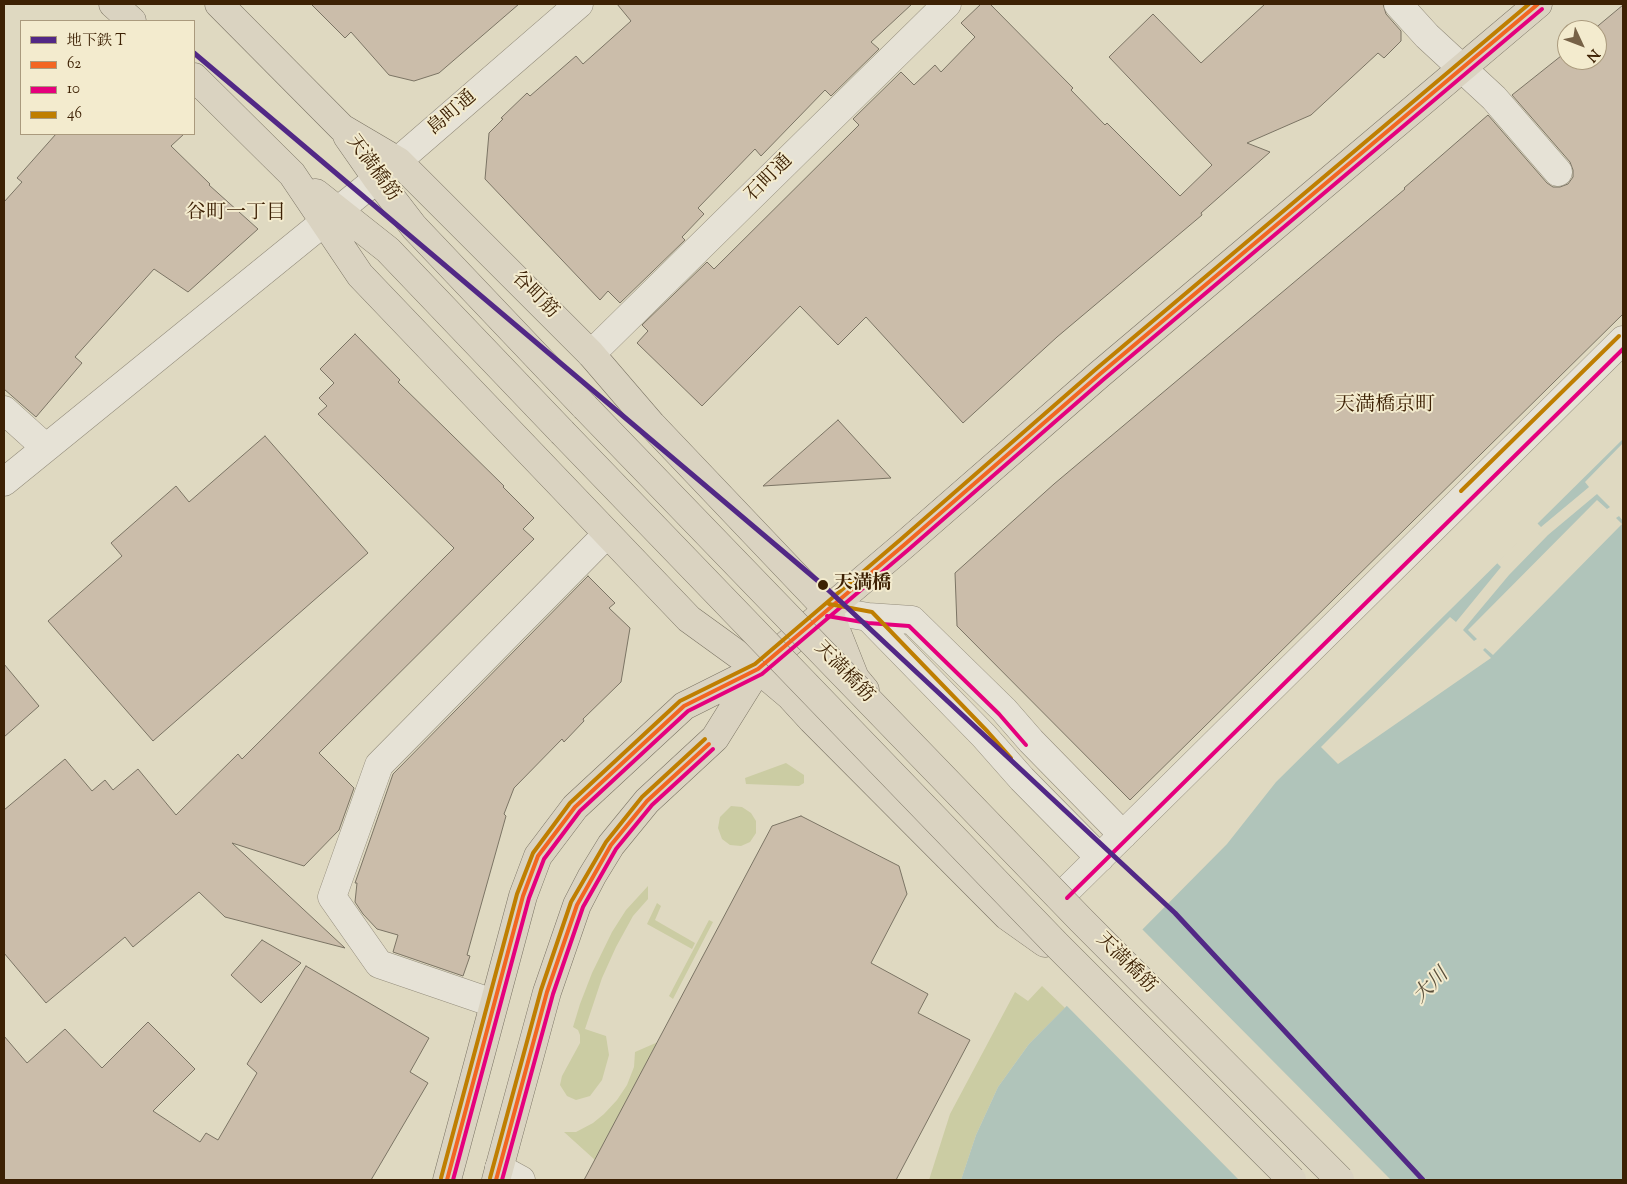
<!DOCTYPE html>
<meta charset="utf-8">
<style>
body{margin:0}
#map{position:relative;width:1627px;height:1184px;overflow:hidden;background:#dfd9c1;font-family:"Sorts Mill Goudy","Noto Serif JP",serif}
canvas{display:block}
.frame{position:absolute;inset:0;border:5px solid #3d2104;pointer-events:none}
.legend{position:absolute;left:20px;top:20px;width:175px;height:115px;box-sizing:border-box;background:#f3ebce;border:1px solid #aa9a7d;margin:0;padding:6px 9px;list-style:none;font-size:15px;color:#3d2104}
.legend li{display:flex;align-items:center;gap:10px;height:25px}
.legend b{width:25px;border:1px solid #aa9a7d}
.north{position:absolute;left:1557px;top:20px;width:50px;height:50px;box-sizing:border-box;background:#f3ebce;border:1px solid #aa9a7d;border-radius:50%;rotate:133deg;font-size:14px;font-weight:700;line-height:20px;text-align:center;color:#3d2104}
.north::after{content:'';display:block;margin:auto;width:18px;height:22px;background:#766146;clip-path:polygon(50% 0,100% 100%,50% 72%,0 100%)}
</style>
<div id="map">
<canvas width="1627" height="1184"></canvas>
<div class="frame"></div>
<ul class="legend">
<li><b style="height:6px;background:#522886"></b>地下鉄 T</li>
<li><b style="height:6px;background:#f26522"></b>62</li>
<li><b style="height:6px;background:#e5007d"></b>10</li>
<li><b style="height:6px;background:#bf7e01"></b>46</li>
</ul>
<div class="north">N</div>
</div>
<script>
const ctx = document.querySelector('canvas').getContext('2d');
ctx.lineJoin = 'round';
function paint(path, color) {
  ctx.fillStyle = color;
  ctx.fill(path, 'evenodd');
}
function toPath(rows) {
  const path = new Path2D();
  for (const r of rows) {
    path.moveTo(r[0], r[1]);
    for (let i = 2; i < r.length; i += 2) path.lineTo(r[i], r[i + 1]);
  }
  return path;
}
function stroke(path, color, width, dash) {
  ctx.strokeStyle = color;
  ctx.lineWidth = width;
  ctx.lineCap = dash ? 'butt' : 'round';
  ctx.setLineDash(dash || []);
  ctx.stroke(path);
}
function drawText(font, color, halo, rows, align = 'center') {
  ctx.font = font + ' "Sorts Mill Goudy","Noto Serif JP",serif';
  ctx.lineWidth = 4;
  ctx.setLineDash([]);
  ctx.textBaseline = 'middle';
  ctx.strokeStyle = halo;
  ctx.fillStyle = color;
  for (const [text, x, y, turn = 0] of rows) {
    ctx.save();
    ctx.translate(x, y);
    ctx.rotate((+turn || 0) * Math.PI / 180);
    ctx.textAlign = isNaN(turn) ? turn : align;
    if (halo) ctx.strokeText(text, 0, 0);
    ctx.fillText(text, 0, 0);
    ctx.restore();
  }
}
const green = toPath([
 [786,763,804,775,804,783,799,786,746,784,745,778],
 [731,806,742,807,751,813,756,821,756,833,750,842,741,846,730,845,722,839,718,828,720,817],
 [648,886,648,899,633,916,616,947,602,978,585,1029,606,1036,609,1055,602,1080,590,1096,576,1100,567,1096,560,1085,562,1076,580,1043,580,1035,578,1030,573,1027,580,1004,592,973,612,932,626,910],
 [657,903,661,906,655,920,695,943,692,949,647,924],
 [709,920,713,922,673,999,669,996],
 [1042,986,1065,1008,1029,1044,998,1087,976,1135,961,1180,929,1180,950,1114,1015,992,1028,1001],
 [658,1042,595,1160,564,1132,576,1132,593,1123,604,1114,617,1100,627,1085,634,1067,635,1052]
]);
const water = toPath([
 [1623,439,1623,1141,1622,1153,1623,1180,961,1180,976,1135,998,1087,1029,1044,1227,844,1276,782]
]);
const pier = toPath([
 [1623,443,1623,521,1619,516,1616,518,1622,524,1493,655,1485,648,1483,650,1491,658,1338,764,1321,747,1450,617,1456,622,1501,567,1497,563,1537,523,1541,527,1589,487,1585,482],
 [1597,494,1610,507,1607,509,1597,500,1468,630,1477,639,1474,641,1463,630,1509,575,1548,535],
 [1141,928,1391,1180,1239,1180,1065,1004]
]);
const building = toPath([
 [311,4,519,4,439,73,414,81,389,75,351,32,345,38,311,4],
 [617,4,912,4,871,42,879,49,831,96,825,90,761,156,755,149,698,208,704,214,682,237,685,240,620,303,608,291,600,300,485,179,489,133,503,119,501,118,527,93,530,96,576,56,583,64,631,21,617,4],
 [981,4,990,4,1073,88,1071,90,1105,125,1107,123,1180,196,1212,165,1109,57,1153,14,1201,63,1265,4,1383,4,1386,14,1401,31,1401,41,1384,58,1378,53,1311,115,1247,143,1270,152,1201,213,1202,215,1057,337,963,423,866,317,838,345,800,306,702,406,637,343,648,331,642,325,707,262,714,269,859,125,853,119,901,72,914,85,935,65,941,72,975,37,961,23,981,4],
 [1623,5,1623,314,1130,800,957,626,955,573,1054,484,1405,189,1404,188,1488,115,1547,183,1553,187,1560,187,1568,184,1573,177,1573,170,1570,162,1512,95,1566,52,1567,60,1597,60,1597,30,1593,30,1623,5],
 [56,134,184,134,171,146,210,184,209,185,258,229,188,292,154,269,75,357,82,363,36,417,4,389,4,202,22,182,17,178,56,134],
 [355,334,400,380,398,382,504,486,503,487,534,518,523,529,534,539,319,753,354,788,339,830,304,866,232,843,345,948,225,917,199,892,133,947,125,937,46,1003,4,953,4,810,65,759,92,791,105,780,113,790,138,769,176,815,238,754,242,759,454,548,318,414,327,406,319,398,334,383,320,369,355,334],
 [838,420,891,478,763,486,838,420],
 [265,436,368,553,153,741,48,621,122,556,111,543,176,486,189,502,265,436],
 [588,576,615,603,609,608,630,628,621,682,583,719,584,721,564,742,562,739,514,788,504,814,506,816,467,955,470,956,463,976,393,952,398,935,377,929,363,914,355,902,357,883,355,883,393,774,588,576],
 [4,664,39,706,4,737,4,664],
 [801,816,899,866,907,894,871,963,928,994,918,1013,970,1040,896,1180,584,1180,772,826,801,816],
 [262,940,301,963,261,1003,231,975,262,940],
 [306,966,429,1038,410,1072,428,1083,371,1180,4,1180,4,1036,27,1063,65,1029,102,1068,148,1022,195,1069,153,1111,200,1142,206,1133,218,1140,257,1073,247,1064,306,966]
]);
const minor = toPath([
 [1398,4,1427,36,1494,98,1558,172],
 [591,354,947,4],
 [4,410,45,447],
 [4,482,377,179,579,4],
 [828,610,868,617,912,620,1004,710,1031,741,1123,835],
 [868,617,984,736,1022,779,1100,858],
 [1063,894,1623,340],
 [493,1003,379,964,332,897,379,765,607,534],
 [499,1168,521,1180]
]);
const major = toPath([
 [113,4,132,21],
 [219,4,342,128,398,161,591,354,652,425,828,610,855,678,865,690],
 [194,77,292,174,360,275,689,619,758,669,790,696,812,720,1007,916,1045,943],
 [347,136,377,179,414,227,585,407],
 [316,193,388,250,562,432],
 [447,1180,523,896,538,856,575,807,684,706,758,669,904,545,1100,374,1538,4],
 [496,1180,547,992,577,905,592,876,611,845,647,801,715,738,758,669]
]);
const majorBridge = toPath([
 [585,407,1081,920,1340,1180],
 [562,432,1056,944,1292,1180]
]);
const bus1 = toPath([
 [447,1180,523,896,538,856,575,807,684,706,758,669,904,545,1100,374,1538,4],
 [496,1180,547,992,577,905,611,845,647,801,709,744]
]);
const bus2 = toPath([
 [827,616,868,623,909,626,999,714,1026,745],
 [1067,898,1623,349],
 [453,1180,529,898,544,859,580,811,688,711,762,674,908,550,1104,379,1542,9],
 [502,1180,553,994,583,907,616,849,652,805,713,749]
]);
const bus3 = toPath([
 [1461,491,1619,336],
 [829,604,872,612,988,732,1011,758],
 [441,1178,517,894,533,853,570,803,680,701,755,664,900,540,1096,369,1529,4],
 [490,1178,541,990,571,902,606,842,642,797,705,739]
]);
const metro1 = toPath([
 [194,53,824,586,1175,913,1423,1180]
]);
const markers = [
 [823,585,6,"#3d2104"]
];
const streetNames = [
 ["島町通",453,114,-41],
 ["天満橋筋",372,169,54],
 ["石町通",770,179,-45],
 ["谷町筋",534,296,45],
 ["天満橋筋",843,673,46],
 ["天満橋筋",1125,964,45]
];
const stopNames = [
 ["天満橋",834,585]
];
const neighbourhoodNames = [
 ["谷町一丁目",236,215],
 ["天満橋京町",1385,407]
];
const waterNames = [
 ["大川",1432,987,-45]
];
paint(green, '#cbcca3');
paint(water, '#b0c4ba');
paint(pier, '#dfd9c1');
paint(building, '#cbbdaa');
stroke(building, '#7b7464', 1);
stroke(minor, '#948d7c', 29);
stroke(major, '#7b7464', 29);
stroke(minor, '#e6e2d6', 28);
stroke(major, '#dad3c1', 28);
stroke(majorBridge, '#7b7464', 29, []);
stroke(majorBridge, '#dad3c1', 28);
stroke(bus1, '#f26522', 4);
stroke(bus2, '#e5007d', 4);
stroke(bus3, '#bf7e01', 4);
stroke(metro1, '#522886', 5);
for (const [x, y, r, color] of markers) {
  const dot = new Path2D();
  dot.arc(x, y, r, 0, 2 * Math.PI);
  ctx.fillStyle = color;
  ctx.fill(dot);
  stroke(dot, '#f3ebce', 2);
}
drawText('19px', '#3d2104', '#f3ebce', streetNames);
drawText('bold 19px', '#3d2104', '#f3ebce', stopNames, 'left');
drawText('20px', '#3d2104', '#f3ebce', neighbourhoodNames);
drawText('italic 20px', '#5a4f3a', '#f3ebce', waterNames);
</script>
